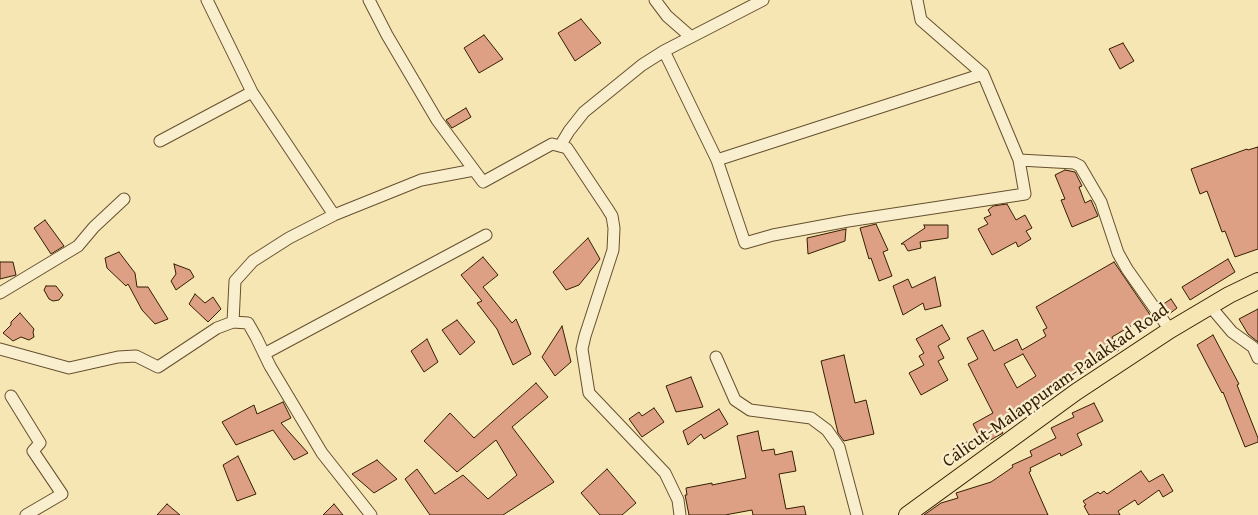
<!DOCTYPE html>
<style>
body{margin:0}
canvas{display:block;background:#f6e6b4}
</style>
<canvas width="1258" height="515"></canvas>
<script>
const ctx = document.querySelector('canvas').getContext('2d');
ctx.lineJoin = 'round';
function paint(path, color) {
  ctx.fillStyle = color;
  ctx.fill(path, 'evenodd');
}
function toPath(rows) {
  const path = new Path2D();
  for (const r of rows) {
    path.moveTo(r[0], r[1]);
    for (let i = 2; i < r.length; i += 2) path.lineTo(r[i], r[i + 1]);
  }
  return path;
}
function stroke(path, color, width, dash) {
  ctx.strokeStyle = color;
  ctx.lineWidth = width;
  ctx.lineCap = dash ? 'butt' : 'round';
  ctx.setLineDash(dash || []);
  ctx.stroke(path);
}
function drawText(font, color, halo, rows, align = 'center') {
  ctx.font = font + ' "Gentium Book Plus",serif';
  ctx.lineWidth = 4.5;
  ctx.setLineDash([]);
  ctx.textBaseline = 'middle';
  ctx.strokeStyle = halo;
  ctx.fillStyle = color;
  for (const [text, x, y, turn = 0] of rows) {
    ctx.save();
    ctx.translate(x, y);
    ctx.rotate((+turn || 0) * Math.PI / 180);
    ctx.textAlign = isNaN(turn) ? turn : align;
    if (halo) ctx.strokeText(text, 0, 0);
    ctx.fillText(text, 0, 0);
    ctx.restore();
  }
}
const building = toPath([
 [581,19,601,43,575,61,558,33,581,19],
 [484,35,503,59,479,73,464,48,484,35],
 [1123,43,1134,61,1120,69,1109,49,1123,43],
 [466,108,471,117,452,128,446,120,466,108],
 [1258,147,1258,249,1235,257,1225,231,1222,232,1207,191,1200,194,1191,169,1247,149,1248,150,1258,147],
 [1065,170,1075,172,1082,186,1079,187,1085,203,1091,200,1098,216,1072,227,1061,200,1065,199,1055,175,1065,170],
 [1007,204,1016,220,1025,215,1032,228,1026,231,1031,239,1018,247,1016,242,992,255,978,229,988,224,984,218,991,215,988,210,993,206,1007,204],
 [45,220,64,246,51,254,34,228,45,220],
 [876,224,888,250,883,252,892,276,879,281,871,258,869,259,860,228,876,224],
 [924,225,948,225,948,238,920,242,921,248,908,251,904,244,901,244,925,228,924,225],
 [846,229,845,241,808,254,807,238,846,229],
 [588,238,600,259,579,285,566,290,553,272,588,238],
 [119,252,135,273,137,287,148,287,168,319,155,324,142,310,128,284,126,286,107,268,105,258,119,252],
 [483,257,498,275,483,287,512,323,516,319,531,354,513,365,497,329,477,303,482,301,461,275,483,257],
 [1228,259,1235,272,1190,300,1182,287,1228,259],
 [0,262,13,262,16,275,0,279,0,262],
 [1114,262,1155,322,1145,327,1141,320,1112,337,1119,350,1025,404,1026,407,997,422,1003,433,958,458,953,449,979,436,973,424,993,413,968,364,978,359,967,338,983,330,994,351,1017,339,1022,350,1046,336,1043,330,1047,328,1036,307,1114,262],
 [1023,354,1036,376,1017,388,1004,364,1023,354],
 [174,264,190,270,194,277,176,290,171,281,176,274,174,264],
 [935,277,941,306,925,310,923,303,903,315,893,286,908,279,912,288,935,277],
 [46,286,56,286,63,295,59,300,53,301,49,299,44,290,46,286],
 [195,294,205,303,213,297,221,309,208,322,189,304,195,294],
 [1171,299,1177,308,1168,315,1162,305,1171,299],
 [1258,309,1258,342,1248,334,1239,319,1258,309],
 [20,313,34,329,33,332,34,337,29,340,21,337,13,341,3,333,11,325,11,322,20,313],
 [457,320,475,342,460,355,442,330,457,320],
 [942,325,950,339,938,346,944,358,938,361,948,380,921,395,909,373,924,365,919,356,924,353,916,339,942,325],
 [562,326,571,362,555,376,542,357,562,326],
 [1213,335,1239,384,1237,385,1258,438,1258,442,1245,447,1223,392,1222,393,1197,345,1213,335],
 [427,339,438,362,424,372,411,351,427,339],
 [844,355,855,403,866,400,874,434,844,441,838,433,821,361,844,355],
 [691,377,703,407,676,412,666,386,691,377],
 [536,383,548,397,512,427,554,482,503,515,430,515,405,479,417,469,435,494,463,475,488,499,517,475,496,440,457,472,424,441,450,413,474,438,536,383],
 [283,402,291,418,281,423,308,453,294,460,273,430,236,445,222,422,254,405,257,414,283,402],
 [1094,403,1103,421,1077,434,1082,445,1061,456,1060,453,1030,468,1031,471,1029,472,1048,515,924,515,941,503,958,498,956,493,991,482,1013,467,1012,465,1032,456,1030,451,1056,438,1051,428,1074,417,1072,413,1094,403],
 [654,408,664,422,642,437,629,419,639,412,642,416,654,408],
 [719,409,728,424,704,439,701,434,688,445,683,431,719,409],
 [758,431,762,451,774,449,775,455,792,451,796,471,779,474,786,509,804,506,806,515,753,515,752,510,725,515,689,515,685,495,687,495,686,488,712,483,712,485,746,478,737,436,758,431],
 [238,456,256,494,237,501,223,465,238,456],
 [377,460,397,479,374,493,352,474,377,460],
 [607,469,636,503,622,515,600,515,581,493,607,469],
 [1141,471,1149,482,1163,474,1173,491,1163,497,1159,490,1138,505,1135,500,1118,511,1120,515,1089,515,1084,506,1086,505,1083,501,1098,492,1100,494,1104,491,1107,494,1141,471],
 [167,504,180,515,157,515,167,504],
 [334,504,343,515,323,515,334,504]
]);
const minor = toPath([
 [207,0,252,92,334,215],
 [369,0,387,35,437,120,483,182,552,144,567,148,607,208,612,216,614,228,613,250,585,336,582,349,589,393,665,473,678,500,680,515],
 [655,0,667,16,691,37],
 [917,0,921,20,983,74],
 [664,51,717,160],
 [160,141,252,92],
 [560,146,569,131,584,112,642,65,664,51,763,0],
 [1019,160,1025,194,848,221,773,235,745,243,717,160,983,74,1019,160,1074,163,1080,166,1101,202,1118,253,1127,269,1170,330],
 [0,293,78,246,94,227,124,199],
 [1210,306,1232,332,1253,347,1258,358],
 [233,322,235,281,253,261,289,238,334,215,421,180,474,170],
 [0,349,69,368,118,357,136,356,158,367,217,328,233,322,248,323,256,337,270,366,322,453,371,515],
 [264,354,486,235],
 [716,357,735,400,750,410,811,418,827,430,839,447,857,515],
 [11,396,40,443,33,451,62,494,26,515]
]);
const highway = toPath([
 [907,515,1076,392,1170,330,1229,295,1258,281]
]);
const streetNames = [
 ["Calicut-Malappuram-Palakkad Road",1056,386,-35]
];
paint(building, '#dea085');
stroke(building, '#361e01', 1);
stroke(minor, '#66502e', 13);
stroke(highway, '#361e01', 18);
stroke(minor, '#f9efce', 11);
stroke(highway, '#f6e6b4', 16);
drawText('18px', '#361e01', '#f9efce', streetNames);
</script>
